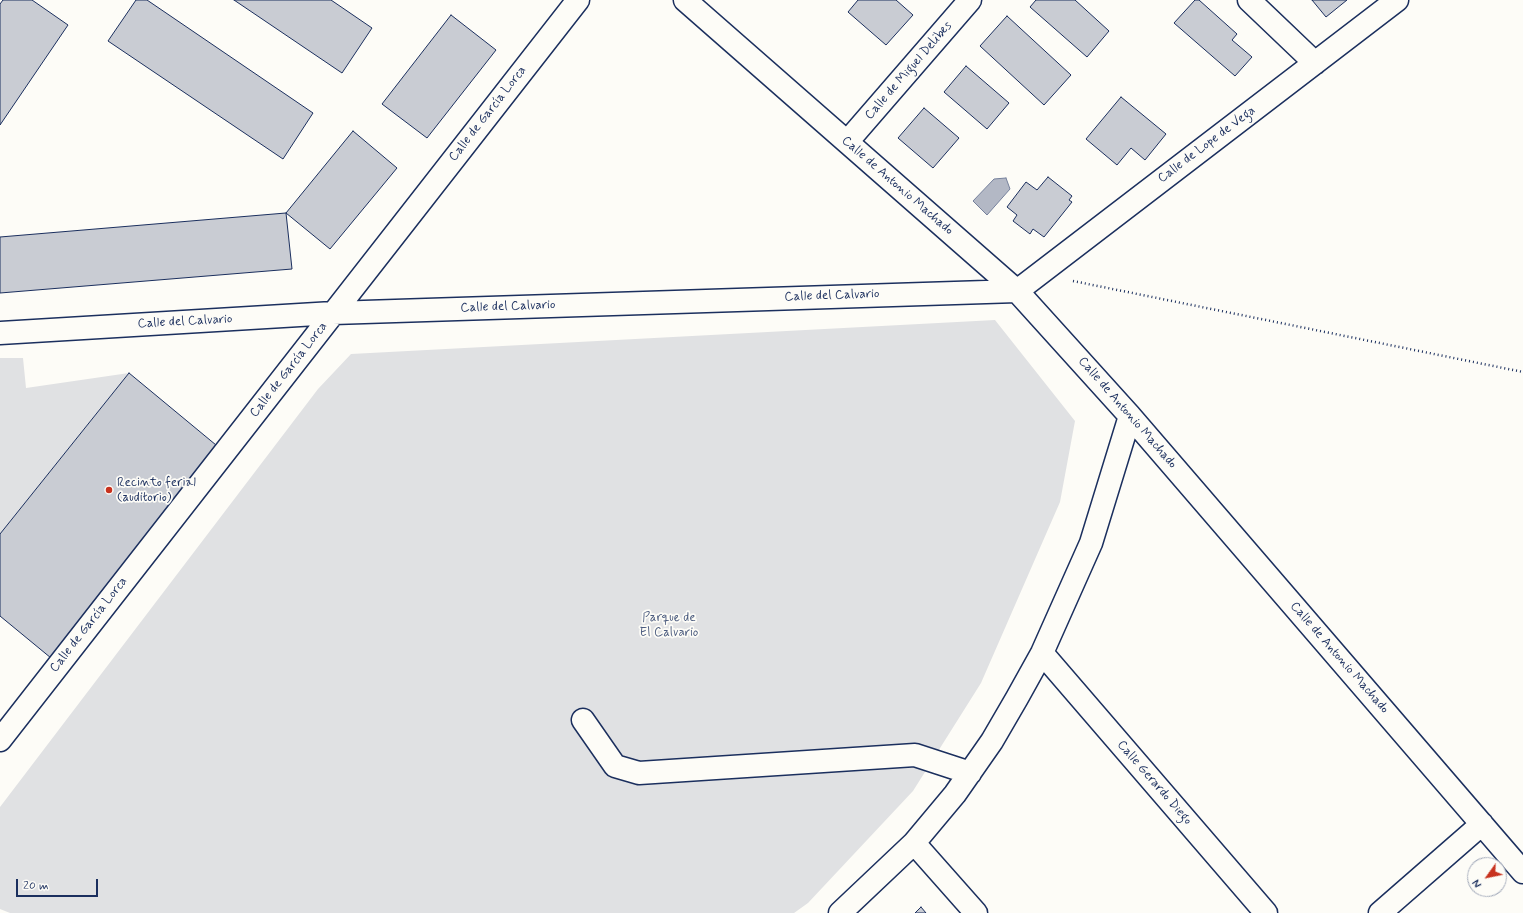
<!DOCTYPE html>
<meta charset="utf-8">
<style>
body{margin:0}
#map{position:relative;width:1523px;height:913px;overflow:hidden;background:#fdfcf7;font-family:Mynerve,sans-serif}
canvas{display:block}
.north{position:absolute;left:1467px;top:857px;width:40px;height:40px;box-sizing:border-box;background:#fdfcf7;border:1px solid #a3aaba;border-radius:50%;rotate:237deg;font-size:11px;font-weight:700;line-height:16px;text-align:center;color:#1b2f5e}
.north::after{content:'';display:block;margin:auto;width:14px;height:18px;background:#c8321e;clip-path:polygon(50% 0,100% 100%,50% 72%,0 100%)}
.scale{position:absolute;left:16px;top:879px;width:82px;height:18px;box-sizing:border-box;border:2px solid #1b2f5e;border-top:0;padding-left:5px;font-size:12px;line-height:14px;white-space:nowrap;color:#1b2f5e;-webkit-text-stroke:3px #fdfcf7;paint-order:stroke}
</style>
<div id="map">
<canvas width="1523" height="913"></canvas>
<div class="north">N</div>
<div class="scale">20 m</div>
</div>
<script>
const ctx = document.querySelector('canvas').getContext('2d');
ctx.lineJoin = 'round';
function paint(path, color) {
  ctx.fillStyle = color;
  ctx.fill(path, 'evenodd');
}
function toPath(rows) {
  const path = new Path2D();
  for (const r of rows) {
    path.moveTo(r[0], r[1]);
    for (let i = 2; i < r.length; i += 2) path.lineTo(r[i], r[i + 1]);
  }
  return path;
}
function stroke(path, color, width, dash) {
  ctx.strokeStyle = color;
  ctx.lineWidth = width;
  ctx.lineCap = dash ? 'butt' : 'round';
  ctx.setLineDash(dash || []);
  ctx.stroke(path);
}
function drawText(font, color, halo, rows, align = 'center') {
  ctx.font = font + ' Mynerve,sans-serif';
  ctx.lineWidth = 3.5;
  ctx.setLineDash([]);
  ctx.textBaseline = 'middle';
  ctx.strokeStyle = halo;
  ctx.fillStyle = color;
  for (const [text, x, y, turn = 0] of rows) {
    ctx.save();
    ctx.translate(x, y);
    ctx.rotate((+turn || 0) * Math.PI / 180);
    ctx.textAlign = isNaN(turn) ? turn : align;
    if (halo) ctx.strokeText(text, 0, 0);
    ctx.fillText(text, 0, 0);
    ctx.restore();
  }
}
const green = toPath([
 [995,320,1075,421,1060,502,981,683,913,791,808,903,794,913,10,913,0,909,0,807,318,389,351,354],
 [0,358,23,358,26,388,129,373,0,534]
]);
const water = toPath([
 [1006,178,1010,189,987,215,973,201,994,179,1006,178]
]);
const building = toPath([
 [3,0,32,0,68,25,0,125,0,4,3,0],
 [136,0,147,0,313,113,283,159,108,41,136,0],
 [234,0,331,0,372,28,342,73,234,0],
 [858,0,896,0,913,15,886,45,848,12,858,0],
 [1036,0,1075,0,1109,31,1087,57,1030,7,1036,0],
 [1195,0,1199,0,1237,34,1232,40,1252,57,1235,76,1174,23,1195,0],
 [1312,0,1347,0,1326,17,1312,0],
 [451,15,496,50,427,138,382,104,451,15],
 [1007,16,1071,75,1044,105,980,46,1007,16],
 [966,66,1009,103,987,129,944,92,966,66],
 [1121,97,1166,134,1145,160,1131,148,1117,165,1086,139,1121,97],
 [924,108,959,138,933,168,898,138,924,108],
 [353,131,397,168,330,249,286,213,353,131],
 [1048,177,1072,196,1069,200,1072,202,1044,237,1033,229,1030,234,1013,221,1017,215,1007,207,1026,182,1037,190,1048,177],
 [286,213,292,269,0,293,0,237,286,213],
 [129,373,216,445,51,658,0,616,0,534,129,373],
 [921,907,926,913,915,913,921,907]
]);
const path = toPath([
 [1073,281,1523,372]
]);
const minor = toPath([
 [685,0,1017,291,1130,416,1523,872],
 [1249,0,1315,63],
 [847,142,970,0],
 [0,333,333,313,1017,291,1397,0],
 [1042,653,1266,913],
 [583,720,615,766,639,773,915,755,970,773],
 [0,740,578,0],
 [914,843,976,913],
 [840,913,914,843,955,794,992,741,1017,698,1042,653,1091,543,1130,416],
 [1380,913,1482,824]
]);
const markers = [
 [109,490,4,"#c8321e"]
];
const streetNames = [
 ["Calle de Miguel Delibes",909,71,-49],
 ["Calle de García Lorca",488,114,-52],
 ["Calle de Lope de Vega",1207,145,-37],
 ["Calle de Antonio Machado",897,186,41],
 ["Calle del Calvario",832,296,-2],
 ["Calle del Calvario",508,307,-2],
 ["Calle del Calvario",185,322,-3],
 ["Calle de García Lorca",289,370,-52],
 ["Calle de Antonio Machado",1127,413,49],
 ["Calle de García Lorca",89,625,-52],
 ["Calle de Antonio Machado",1339,658,49],
 ["Calle Gerardo Diego",1154,783,49]
];
const poiNames = [
 ["Recinto ferial",117,483],
 ["(auditorio)",117,498]
];
const parkNames = [
 ["Parque de",669,618],
 ["El Calvario",669,633]
];
paint(green, '#e0e1e3');
paint(water, '#b3b8c5');
stroke(water, '#76819c', 1);
paint(building, '#c9ccd3');
stroke(building, '#1b2f5e', 1);
stroke(minor, '#1b2f5e', 25);
stroke(path, '#1b2f5e', 2.5, [1, 3]);
stroke(minor, '#fdfcf7', 22);
for (const [x, y, r, color] of markers) {
  const dot = new Path2D();
  dot.arc(x, y, r, 0, 2 * Math.PI);
  ctx.fillStyle = color;
  ctx.fill(dot);
  stroke(dot, '#fdfcf7', 1.5);
}
drawText('13px', '#1b2f5e', '#fdfcf7', streetNames);
drawText('13px', '#1b2f5e', '#fdfcf7', poiNames, 'left');
drawText('13px', '#4c5c7f', '#fdfcf7', parkNames);
</script>
